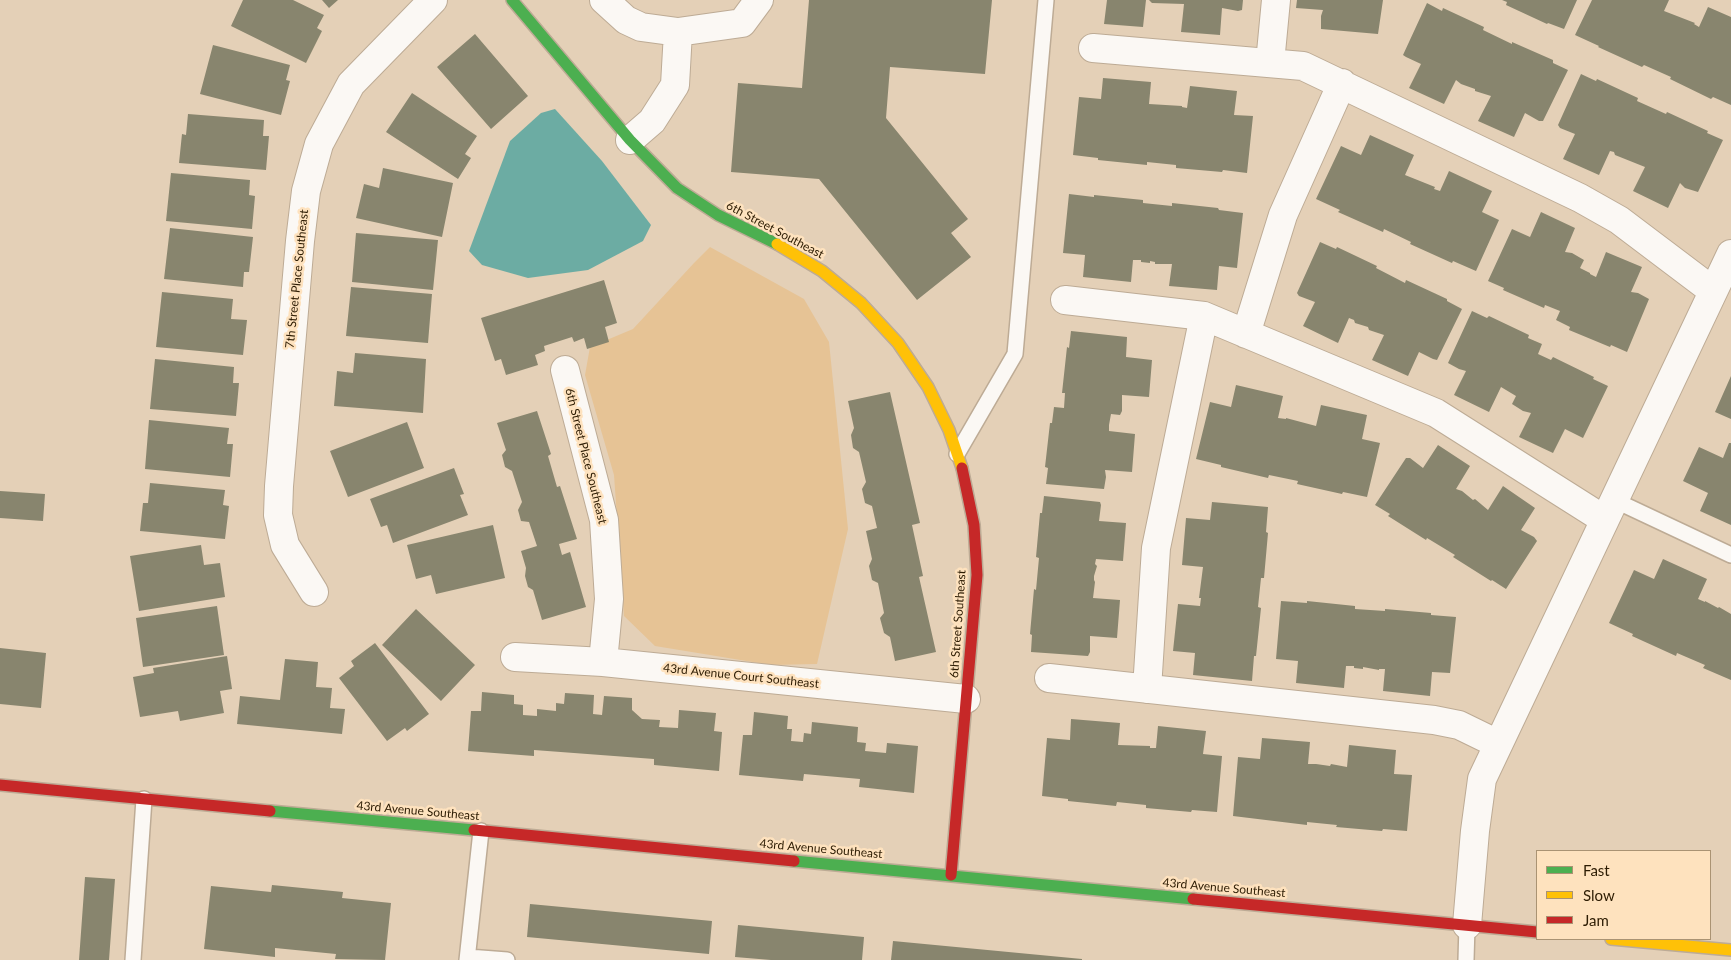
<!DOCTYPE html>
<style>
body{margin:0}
#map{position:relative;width:1731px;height:960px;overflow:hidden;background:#e4d0b7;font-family:Lato,sans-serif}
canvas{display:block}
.legend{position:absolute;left:1536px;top:850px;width:175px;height:90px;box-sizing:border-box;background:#fee2be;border:1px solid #aa9373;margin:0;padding:6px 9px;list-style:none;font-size:15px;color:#2d1c03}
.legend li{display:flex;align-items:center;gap:10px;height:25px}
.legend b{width:25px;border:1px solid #aa9373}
</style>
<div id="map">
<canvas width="1731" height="960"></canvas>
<ul class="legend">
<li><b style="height:6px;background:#4caf50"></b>Fast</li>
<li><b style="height:6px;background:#ffc107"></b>Slow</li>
<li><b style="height:6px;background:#c62828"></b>Jam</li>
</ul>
</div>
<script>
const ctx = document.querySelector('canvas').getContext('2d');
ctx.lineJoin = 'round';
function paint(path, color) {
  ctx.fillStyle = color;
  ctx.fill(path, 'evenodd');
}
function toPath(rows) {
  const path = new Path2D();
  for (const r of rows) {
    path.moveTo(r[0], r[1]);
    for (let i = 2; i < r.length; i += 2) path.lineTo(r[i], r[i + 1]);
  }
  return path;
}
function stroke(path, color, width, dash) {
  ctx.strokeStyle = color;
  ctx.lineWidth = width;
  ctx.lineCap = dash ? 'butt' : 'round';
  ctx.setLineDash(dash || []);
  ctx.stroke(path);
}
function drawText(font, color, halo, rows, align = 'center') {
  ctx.font = font + ' Lato,sans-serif';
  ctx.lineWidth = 5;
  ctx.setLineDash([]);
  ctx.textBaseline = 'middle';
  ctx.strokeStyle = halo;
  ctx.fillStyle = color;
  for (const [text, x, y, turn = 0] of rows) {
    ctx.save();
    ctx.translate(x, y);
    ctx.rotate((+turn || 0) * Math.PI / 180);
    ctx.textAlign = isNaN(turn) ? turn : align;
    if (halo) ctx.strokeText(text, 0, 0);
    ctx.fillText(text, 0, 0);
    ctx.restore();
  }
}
const green = toPath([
 [710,247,804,299,829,342,848,529,817,664,771,665,655,646,624,616,614,475,585,375,590,347,633,329,694,263]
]);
const water = toPath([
 [555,109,602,161,651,225,643,241,588,270,528,278,482,265,469,251,510,141,541,113]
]);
const building = toPath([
 [243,0,293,0,324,15,317,28,322,31,306,63,231,26],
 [322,0,338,0,329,8],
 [809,0,992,0,985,74,890,67,886,118,968,219,951,233,971,257,917,300,819,179,731,172,738,83,802,88],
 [1107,0,1146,0,1143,27,1104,24],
 [1149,0,1243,0,1242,10,1238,11,1222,8,1220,35,1181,32,1184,4,1152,3],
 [1297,0,1383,0,1378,34,1321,29,1321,16,1323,10,1296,8],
 [1502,0,1577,0,1564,29,1548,23,1547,24,1506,5,1507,2],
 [1592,0,1669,0,1664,11,1695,23,1694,24,1699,27,1708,7,1731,17,1731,105,1713,97,1711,99,1670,79,1671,77,1644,65,1642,67,1598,47,1599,46,1575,35],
 [1427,3,1442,11,1443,8,1484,27,1483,30,1512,44,1512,42,1553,60,1553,63,1568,70,1543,121,1539,121,1525,113,1514,137,1478,121,1491,96,1475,91,1475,89,1461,84,1456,80,1444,104,1409,88,1421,64,1406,57,1403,55],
 [475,34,528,96,491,129,437,67],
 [213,45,290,65,286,80,290,81,281,115,200,94],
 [1581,74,1596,81,1597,79,1638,98,1637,101,1666,114,1667,112,1708,131,1707,133,1723,140,1698,192,1685,188,1680,183,1668,208,1633,191,1645,167,1615,155,1614,152,1610,151,1599,175,1563,159,1575,134,1560,128,1558,125],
 [1103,78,1151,82,1149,104,1182,106,1182,107,1187,108,1190,86,1237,91,1234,115,1253,116,1247,173,1223,170,1222,172,1176,168,1176,165,1147,162,1147,165,1098,160,1098,158,1073,155,1079,97,1101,99],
 [412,93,477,136,465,154,471,158,458,179,386,132],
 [188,114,264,120,263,136,269,136,266,170,179,163,182,134,186,135],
 [1370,135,1414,155,1405,175,1435,187,1434,189,1440,191,1449,171,1492,191,1482,212,1499,220,1476,271,1453,261,1452,263,1410,244,1411,242,1384,229,1383,232,1338,212,1340,210,1316,199,1341,146,1361,155],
 [383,168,453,183,442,237,356,218,364,184,379,188],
 [171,173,250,180,249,195,255,196,252,229,166,221],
 [1069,194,1094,197,1094,195,1143,200,1143,203,1172,206,1172,203,1218,208,1219,210,1243,213,1237,268,1219,266,1217,290,1169,286,1172,264,1155,264,1155,262,1150,261,1150,263,1141,262,1141,260,1133,260,1131,282,1083,277,1085,255,1063,253],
 [1541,212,1575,228,1565,252,1572,253,1584,260,1580,268,1590,273,1590,274,1596,277,1606,252,1642,267,1631,292,1638,293,1649,299,1627,352,1611,345,1610,347,1569,330,1570,327,1556,320,1560,311,1545,305,1544,308,1503,290,1504,288,1488,281,1512,229,1530,237],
 [170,228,253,237,249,272,244,272,243,287,164,279],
 [356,233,438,240,433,290,352,282],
 [1320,242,1336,249,1337,247,1377,266,1376,268,1405,283,1406,280,1447,299,1447,301,1462,309,1437,360,1433,359,1419,352,1408,376,1372,360,1384,335,1369,330,1368,327,1355,323,1354,320,1349,318,1338,343,1303,326,1315,302,1299,296,1297,293],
 [604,280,617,323,605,327,609,342,587,349,584,338,574,342,572,337,544,346,545,351,535,355,538,365,506,375,501,359,495,361,481,318],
 [351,287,432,294,428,343,346,336],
 [162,292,233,299,231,319,247,320,243,355,156,347],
 [1472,311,1487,318,1489,316,1529,335,1528,338,1542,344,1538,354,1551,360,1553,357,1594,377,1593,379,1608,386,1583,438,1565,429,1553,453,1519,437,1531,413,1523,411,1512,404,1516,396,1501,387,1489,412,1454,395,1466,371,1459,369,1448,363],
 [1071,331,1127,337,1126,357,1152,360,1149,397,1122,395,1122,411,1120,415,1111,414,1109,425,1109,431,1135,434,1132,472,1105,470,1106,477,1104,489,1046,484,1048,468,1045,467,1050,423,1052,423,1054,407,1064,408,1065,393,1062,393,1067,347,1069,348],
 [355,353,426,359,423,413,334,406,337,371,353,373],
 [155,359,234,367,233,383,239,383,236,416,150,409],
 [1731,376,1731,419,1715,412],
 [1236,385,1283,396,1278,418,1286,419,1286,418,1316,426,1321,405,1367,415,1362,439,1380,443,1367,497,1343,492,1342,494,1297,484,1298,481,1269,475,1268,478,1221,467,1221,465,1196,459,1210,402,1231,407],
 [890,392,920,523,912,525,923,576,919,577,936,652,895,661,890,637,884,633,880,618,884,613,878,583,872,580,869,566,872,559,866,531,877,528,872,506,865,503,862,489,866,482,859,452,853,448,851,435,854,428,848,401],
 [537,411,551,454,548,456,557,487,560,486,577,539,559,544,562,555,570,552,586,607,542,620,533,590,528,587,525,576,526,568,521,551,537,546,529,522,521,521,518,510,522,502,512,471,505,467,502,455,506,450,497,423],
 [149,420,229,428,227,444,233,444,230,477,145,469],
 [407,422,424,468,348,497,330,451],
 [1729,443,1731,443,1731,525,1700,511,1708,493,1683,481,1699,447,1723,458],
 [1438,445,1470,466,1456,489,1462,491,1473,500,1475,499,1488,510,1503,486,1535,508,1521,530,1534,537,1537,541,1506,589,1492,580,1491,581,1453,557,1455,555,1427,538,1426,540,1388,516,1390,514,1375,505,1406,458,1410,458,1423,468],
 [454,468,464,494,460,495,468,515,393,543,387,525,381,527,370,499],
 [150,483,225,490,223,505,229,506,225,539,140,531,143,503,148,503],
 [0,491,45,494,43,521,0,518],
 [1044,496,1100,502,1101,505,1099,521,1126,523,1123,561,1096,559,1095,564,1097,566,1094,576,1094,580,1095,582,1093,598,1120,600,1117,638,1090,636,1090,652,1088,656,1031,652,1032,635,1030,634,1034,589,1036,590,1039,558,1036,557,1040,513,1042,513],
 [1212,502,1268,507,1266,532,1268,533,1264,578,1261,578,1258,607,1261,608,1256,656,1254,656,1252,681,1193,675,1195,653,1173,651,1178,604,1200,606,1201,598,1199,598,1203,567,1182,565,1186,518,1210,520],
 [493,525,505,578,436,594,431,575,416,579,407,545],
 [201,545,204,565,220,563,225,597,139,611,130,556],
 [1663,559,1707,579,1698,599,1705,602,1705,601,1718,608,1719,607,1731,614,1731,680,1703,668,1705,665,1677,653,1676,656,1632,636,1633,634,1609,623,1634,570,1654,579],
 [1281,601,1307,603,1307,601,1355,606,1355,609,1385,611,1385,609,1431,613,1431,615,1456,617,1450,673,1432,672,1430,696,1383,691,1385,669,1379,669,1379,670,1363,667,1363,669,1354,668,1354,666,1346,666,1344,688,1296,683,1298,661,1276,659],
 [217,606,224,655,143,667,136,618],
 [416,609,475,665,441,701,382,645],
 [375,643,429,714,407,731,405,728,387,741,339,678,354,666,351,661],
 [0,648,46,653,41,708,0,704],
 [227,656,232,689,220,691,224,713,180,721,178,711,140,717,133,677,154,673,153,668],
 [285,659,318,662,316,687,332,688,330,708,345,709,342,734,237,724,240,696,280,700],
 [482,692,514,695,514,704,523,705,523,715,537,716,537,709,556,711,556,703,564,704,565,693,594,695,593,714,602,715,604,696,632,698,632,710,642,719,660,720,659,727,678,728,679,710,716,713,714,731,722,732,719,771,654,765,654,759,534,750,534,756,468,751,471,711,481,711],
 [754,712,788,716,787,729,792,729,791,741,803,742,804,733,811,734,812,722,858,727,857,742,866,743,865,751,886,753,887,743,918,746,914,793,859,787,860,779,804,774,803,781,739,775,743,735,752,735],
 [1071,719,1120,723,1118,745,1150,746,1150,748,1156,748,1158,726,1206,731,1203,754,1222,756,1217,812,1192,810,1191,812,1146,808,1146,805,1117,802,1116,806,1068,801,1068,799,1042,796,1047,738,1070,740],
 [1262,738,1310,742,1308,764,1316,764,1330,766,1331,764,1347,767,1349,745,1396,750,1394,774,1412,775,1407,831,1383,829,1382,831,1336,827,1337,825,1307,822,1307,825,1233,816,1238,757,1260,759],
 [85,877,115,879,109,960,79,960],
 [272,885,343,892,342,898,391,903,385,960,335,959,336,954,275,948,275,957,204,949,211,886,271,892],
 [530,904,712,921,709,954,527,937],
 [738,925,864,937,862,960,771,960,735,957],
 [893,941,1082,959,1082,960,891,960]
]);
const lane = toPath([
 [957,454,1015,354,1046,0],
 [1614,500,1731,555],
 [468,957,507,960],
 [133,960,144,799],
 [467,960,481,831],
 [1466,960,1467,925]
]);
const street = toPath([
 [604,0,626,20,641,27,678,32],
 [1093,48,1303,66,1580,198,1619,220,1713,291],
 [1270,63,1276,0],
 [630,140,652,121,675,85,678,32,742,23,759,0],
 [1065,300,1204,316,1436,413,1605,520],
 [1246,334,1283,215,1342,83],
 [565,370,604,520,609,599,603,662],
 [314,592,285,545,278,515,279,486,300,241,306,191,319,144,351,84,433,0],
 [515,657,603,662,966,699],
 [1049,678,1434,720,1459,725,1498,744],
 [1147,689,1156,548,1204,316],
 [1467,925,1475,831,1482,779,1731,254]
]);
const fast = toPath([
 [512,0,630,140,677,188,718,215,777,244],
 [270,811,474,830],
 [794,861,1193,899]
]);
const slow = toPath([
 [777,244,822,271,861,303,898,343,928,387,949,430,962,468],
 [1611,939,1731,950]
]);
const jam = toPath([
 [0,785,270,811],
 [474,830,794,861],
 [951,875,977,575,974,525,962,468],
 [1193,899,1537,932]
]);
const streetNames = [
 ["6th Street Southeast",775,230,28],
 ["7th Street Place Southeast",297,279,-84],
 ["6th Street Place Southeast",586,456,76],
 ["6th Street Southeast",958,624,-86],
 ["43rd Avenue Court Southeast",741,676,6],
 ["43rd Avenue Southeast",418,811,5],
 ["43rd Avenue Southeast",821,849,5],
 ["43rd Avenue Southeast",1224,888,5]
];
paint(green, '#e6c395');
paint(water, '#6caca3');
paint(building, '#88856e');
stroke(lane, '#bdab95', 18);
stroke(street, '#bdab95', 30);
stroke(fast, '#bdab95', 14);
stroke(slow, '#bdab95', 14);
stroke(jam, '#bdab95', 14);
stroke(lane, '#fbf8f4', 15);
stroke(street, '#fbf8f4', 28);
stroke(fast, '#4caf50', 11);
stroke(slow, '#ffc107', 11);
stroke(jam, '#c62828', 11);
drawText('12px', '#2d1c03', '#fee2be', streetNames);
</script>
